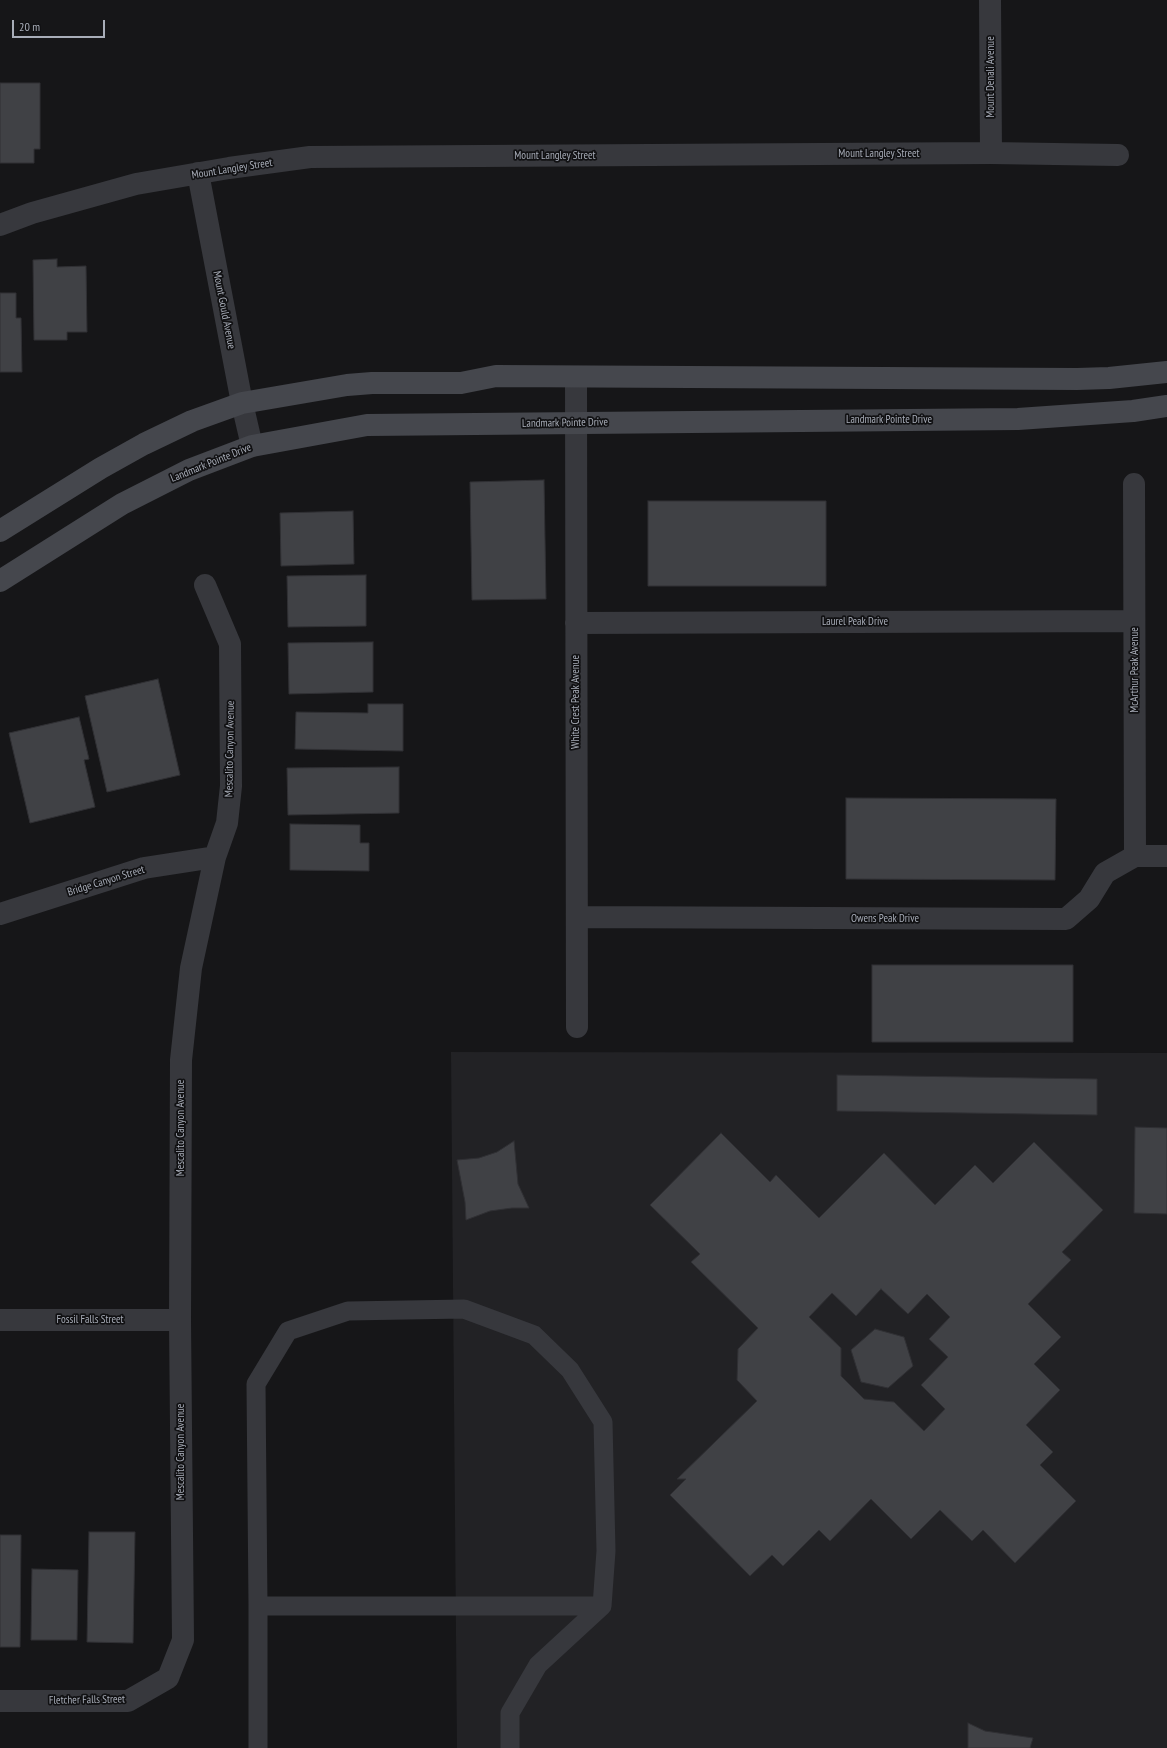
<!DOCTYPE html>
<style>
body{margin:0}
#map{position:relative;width:1167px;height:1748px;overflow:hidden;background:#161618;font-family:"PT Sans Narrow",sans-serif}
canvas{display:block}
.scale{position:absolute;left:12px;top:20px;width:93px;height:18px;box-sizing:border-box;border:2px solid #a8adb8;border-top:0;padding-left:5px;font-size:12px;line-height:14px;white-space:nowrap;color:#a8adb8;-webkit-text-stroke:3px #111113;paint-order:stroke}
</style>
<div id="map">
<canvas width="1167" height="1748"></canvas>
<div class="scale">20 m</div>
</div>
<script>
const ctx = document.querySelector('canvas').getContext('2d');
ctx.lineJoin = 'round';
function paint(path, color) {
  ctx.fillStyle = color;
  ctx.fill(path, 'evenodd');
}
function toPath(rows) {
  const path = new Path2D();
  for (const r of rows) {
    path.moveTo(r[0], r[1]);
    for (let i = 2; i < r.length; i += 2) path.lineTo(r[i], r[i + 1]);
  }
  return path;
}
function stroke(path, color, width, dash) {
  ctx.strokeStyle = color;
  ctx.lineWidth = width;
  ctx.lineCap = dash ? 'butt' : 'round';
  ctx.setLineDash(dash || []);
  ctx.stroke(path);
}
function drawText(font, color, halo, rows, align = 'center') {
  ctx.font = font + ' "PT Sans Narrow",sans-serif';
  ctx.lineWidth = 3.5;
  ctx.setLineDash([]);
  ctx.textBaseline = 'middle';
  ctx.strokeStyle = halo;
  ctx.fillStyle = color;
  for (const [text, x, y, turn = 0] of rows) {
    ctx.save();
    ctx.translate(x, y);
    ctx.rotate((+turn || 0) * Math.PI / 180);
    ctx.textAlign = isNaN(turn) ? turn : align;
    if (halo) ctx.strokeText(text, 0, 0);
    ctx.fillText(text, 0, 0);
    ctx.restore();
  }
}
const built = toPath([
 [451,1052,1167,1053,1167,1748,457,1748]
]);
const building = toPath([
 [0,83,40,83,40,149,34,149,34,163,0,163,0,83],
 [57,259,57,267,86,266,87,332,67,332,67,340,34,340,33,260,57,259],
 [0,293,16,293,16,318,21,318,22,372,0,372,0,293],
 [544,480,546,599,472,600,470,482,544,480],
 [648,501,826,501,826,586,648,586,648,501],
 [353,511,354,564,281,566,280,513,353,511],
 [366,575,366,626,288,627,287,576,366,575],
 [373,642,373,692,289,694,288,643,373,642],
 [158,679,180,775,107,792,85,696,158,679],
 [368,704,403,704,403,751,295,749,296,712,368,713,368,704],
 [79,717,89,759,84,760,95,807,30,823,9,733,79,717],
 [399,767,399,813,288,815,287,768,399,767],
 [846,798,1056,799,1055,880,846,879,846,798],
 [290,824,360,825,360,843,369,843,369,871,290,870,290,824],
 [872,965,1073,965,1073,1042,872,1042,872,965],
 [837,1075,1097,1079,1097,1115,837,1111,837,1075],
 [1135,1127,1167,1128,1167,1214,1134,1213,1135,1127],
 [721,1133,770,1182,776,1175,819,1218,884,1153,935,1205,975,1165,993,1183,1034,1142,1103,1210,1062,1252,1071,1260,1028,1304,1061,1337,1034,1364,1060,1390,1026,1425,1053,1452,1040,1465,1076,1501,1015,1563,983,1530,972,1541,940,1510,911,1539,871,1499,830,1541,819,1530,783,1566,772,1555,750,1576,670,1495,686,1479,677,1479,757,1401,737,1380,738,1349,758,1328,691,1262,700,1254,650,1205,721,1133],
 [881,1289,908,1314,927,1294,950,1317,929,1339,948,1357,921,1385,945,1409,924,1431,894,1402,864,1399,841,1376,841,1348,809,1317,832,1293,856,1316,881,1289],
 [514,1141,518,1184,529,1208,512,1208,490,1211,466,1220,465,1202,457,1160,479,1158,497,1152,514,1141],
 [875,1329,904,1337,913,1366,888,1388,861,1382,851,1350,875,1329],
 [89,1532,135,1532,133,1643,87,1642,89,1532],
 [0,1535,21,1535,20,1647,0,1647,0,1535],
 [32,1569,78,1570,77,1640,31,1640,32,1569],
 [968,1723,985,1731,1033,1738,1030,1748,968,1748,968,1723]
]);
const lane = toPath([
 [258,1606,258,1748],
 [510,1748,510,1713,538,1665,602,1606,606,1551,603,1422,570,1370,534,1335,464,1309,348,1311,288,1331,256,1384,258,1606,602,1606]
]);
const street = toPath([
 [990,0,991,153],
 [198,173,242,403,252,446],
 [0,225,32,213,136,184,229,168,310,157,991,153,1118,155],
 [576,377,577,1027],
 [1134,484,1135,856],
 [576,623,1134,621],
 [0,914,144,868,215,857],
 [577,917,1066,919,1089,899,1105,873,1135,856,1167,856],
 [0,1320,180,1320],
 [0,1701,128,1701,168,1678,183,1640,180,1320,181,1060,191,968,215,857,227,823,231,786,230,644,205,585]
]);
const secondary = toPath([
 [0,531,101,468,144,444,192,421,242,403,347,385,372,383,461,383,496,376,1077,379,1109,378,1167,372],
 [0,581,122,504,189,470,252,446,367,425,1018,419,1133,411,1167,406]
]);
const streetNames = [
 ["Mount Denali Avenue",991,77,-90],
 ["Mount Langley Street",879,154],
 ["Mount Langley Street",555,156],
 ["Mount Langley Street",232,169,-9],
 ["Mount Gould Avenue",224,310,79],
 ["Landmark Pointe Drive",889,420],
 ["Landmark Pointe Drive",565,423,-1],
 ["Landmark Pointe Drive",211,463,-22],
 ["Laurel Peak Drive",855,622],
 ["McArthur Peak Avenue",1135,670,-90],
 ["White Crest Peak Avenue",576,702,-90],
 ["Mescalito Canyon Avenue",230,749,-89],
 ["Bridge Canyon Street",106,881,-17],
 ["Owens Peak Drive",885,919],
 ["Mescalito Canyon Avenue",181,1128,-90],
 ["Fossil Falls Street",90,1320],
 ["Mescalito Canyon Avenue",181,1452,-90],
 ["Fletcher Falls Street",87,1700,-1]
];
paint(built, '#222225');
paint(building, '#404145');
stroke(building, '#303034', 1);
stroke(lane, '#37383d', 19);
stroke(street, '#37383d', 22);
stroke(secondary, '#45474d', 22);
drawText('11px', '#a8adb8', '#111113', streetNames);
</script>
